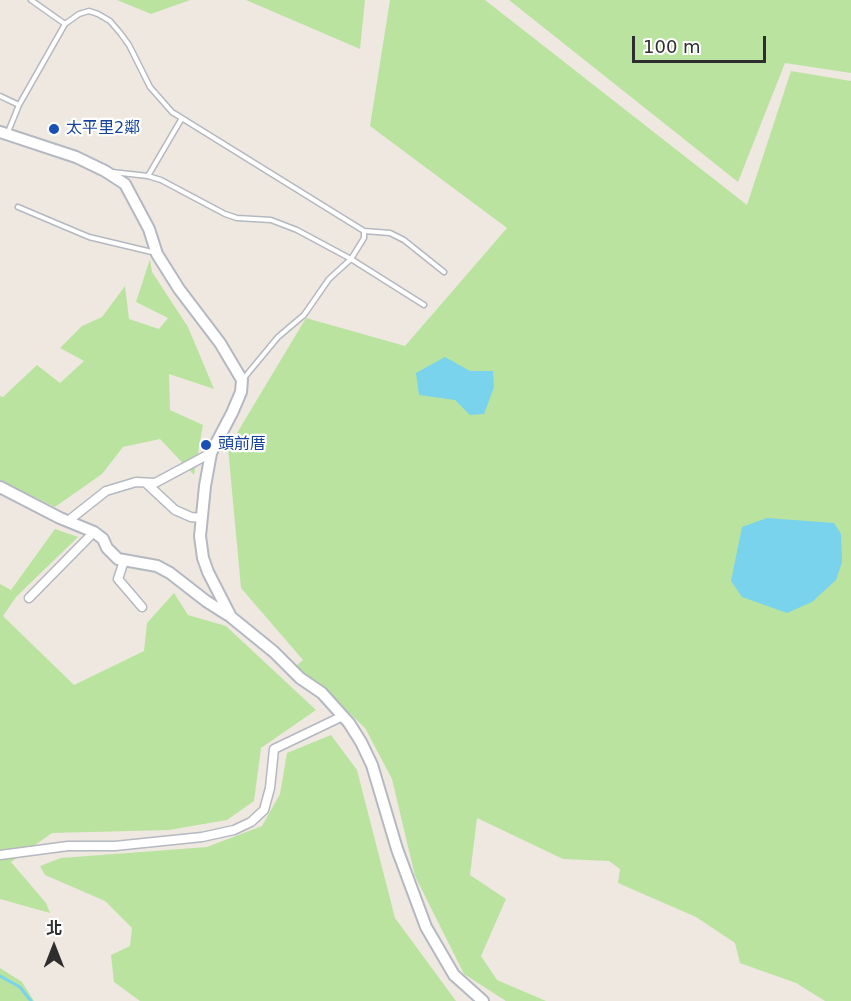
<!DOCTYPE html>
<meta charset="utf-8">
<style>
body{margin:0}
#map{position:relative;width:851px;height:1001px;overflow:hidden;background:#eee8e1;font-family:"DejaVu Sans","Noto Sans TC",sans-serif}
canvas{display:block}
.north{position:absolute;left:24px;top:917px;width:60px;height:60px;-webkit-text-stroke:4px #fff;paint-order:stroke;rotate:0deg;font-size:16px;font-weight:700;line-height:24px;text-align:center;color:#2e2e2e}
.north::after{content:'';display:block;margin:auto;width:21px;height:27px;background:#2e2e2e;clip-path:polygon(50% 0,100% 100%,50% 72%,0 100%)}
.scale{position:absolute;left:632px;top:36px;width:134px;height:27px;box-sizing:border-box;border:3px solid #2e2e2e;border-top:0;padding-left:8px;font-size:18px;line-height:21px;white-space:nowrap;color:#2e2e2e;-webkit-text-stroke:4px #fff;paint-order:stroke}
</style>
<div id="map">
<canvas width="851" height="1001"></canvas>
<div class="north">北</div>
<div class="scale">100 m</div>
</div>
<script>
const ctx = document.querySelector('canvas').getContext('2d');
ctx.lineJoin = 'round';
function paint(path, color) {
  ctx.fillStyle = color;
  ctx.fill(path, 'evenodd');
}
function toPath(rows) {
  const path = new Path2D();
  for (const r of rows) {
    path.moveTo(r[0], r[1]);
    for (let i = 2; i < r.length; i += 2) path.lineTo(r[i], r[i + 1]);
  }
  return path;
}
function stroke(path, color, width, dash) {
  ctx.strokeStyle = color;
  ctx.lineWidth = width;
  ctx.lineCap = dash ? 'butt' : 'round';
  ctx.setLineDash(dash || []);
  ctx.stroke(path);
}
function drawText(font, color, halo, rows, align = 'center') {
  ctx.font = font + ' "DejaVu Sans","Noto Sans TC",sans-serif';
  ctx.lineWidth = 4.5;
  ctx.setLineDash([]);
  ctx.textBaseline = 'middle';
  ctx.strokeStyle = halo;
  ctx.fillStyle = color;
  for (const [text, x, y, turn = 0] of rows) {
    ctx.save();
    ctx.translate(x, y);
    ctx.rotate((+turn || 0) * Math.PI / 180);
    ctx.textAlign = isNaN(turn) ? turn : align;
    if (halo) ctx.strokeText(text, 0, 0);
    ctx.fillText(text, 0, 0);
    ctx.restore();
  }
}
const green = toPath([
 [117,0,190,0,151,14],
 [246,0,365,0,360,49],
 [390,0,485,0,747,205,791,71,851,81,851,1001,825,1001,796,983,740,963,735,943,696,917,618,883,620,869,609,861,563,859,477,818,470,875,506,899,481,956,497,980,546,1001,506,1001,464,974,415,876,392,779,365,728,334,698,295,667,303,660,241,588,228,448,306,318,405,346,507,228,370,126],
 [509,0,851,0,851,73,785,63,738,182],
 [150,259,152,272,188,327,214,389,169,374,170,410,203,425,194,475,160,439,123,447,102,474,55,507,0,480,0,396,3,397,37,365,60,383,84,361,60,348,82,326,102,317,125,286,129,319,159,329,168,318,136,302],
 [55,529,78,537,16,597,3,616,74,685,144,651,147,623,174,593,188,615,226,626,316,710,261,748,254,801,227,820,169,830,52,833,11,862,46,903,50,913,0,899,0,584,11,590],
 [331,735,357,770,395,918,456,1001,140,1001,114,982,111,955,130,946,132,928,105,901,45,875,40,866,61,858,207,847,262,826,280,794,287,753],
 [0,968,22,982,34,1001,0,1001]
]);
const water = toPath([
 [445,357,470,371,493,371,494,387,484,414,470,415,455,400,419,395,416,373],
 [767,518,834,523,841,534,842,562,836,580,812,602,787,613,742,597,731,581,742,527]
]);
const stream = toPath([
 [0,976,20,987,31,1001]
]);
const service = toPath([
 [31,0,65,24],
 [0,96,19,105],
 [8,132,19,105,65,24,79,14,89,11,98,14,110,21,121,34,129,45,150,87,172,112,364,231,364,238,351,259,329,279,304,315,278,337,244,378],
 [112,172,148,176,161,180,225,214,237,218,271,220,297,230,351,259,424,305],
 [148,176,182,118],
 [18,207,89,237,156,253],
 [364,231,390,233,404,240,444,272]
]);
const minor = toPath([
 [146,483,175,510,191,517,201,518],
 [68,521,106,491,136,482,155,483,211,453],
 [124,561,118,579,142,607],
 [29,598,94,532],
 [0,855,68,846,115,846,202,837,234,830,251,822,264,810,270,788,274,749,343,716]
]);
const tertiary = toPath([
 [0,132,76,157,105,171,125,184,149,229,157,254,179,289,220,343,242,380,241,392,232,413,211,453,205,486,200,536,203,558,208,572,231,617,274,652,300,678,322,693,349,723,361,742,372,765,397,849,426,927,454,975,483,1001],
 [0,487,60,518,94,532,103,539,107,548,118,559,157,566,170,573,206,601,228,615]
]);
const markers = [
 [54,129,6,"#1a4fb4"],
 [206,445,6,"#1a4fb4"]
];
const transitNames = [
 ["太平里2鄰",66,129],
 ["頭前厝",218,445]
];
paint(green, '#bae3a0');
paint(water, '#79d3ec');
stroke(stream, '#79d3ec', 3);
stroke(service, '#b4b8c0', 7);
stroke(minor, '#b4b8c0', 11);
stroke(tertiary, '#b4b8c0', 14);
stroke(service, '#fff', 4);
stroke(minor, '#fff', 8);
stroke(tertiary, '#fff', 10);
for (const [x, y, r, color] of markers) {
  const dot = new Path2D();
  dot.arc(x, y, r, 0, 2 * Math.PI);
  ctx.fillStyle = color;
  ctx.fill(dot);
  stroke(dot, '#fff', 2);
}
drawText('16px', '#164399', '#fff', transitNames, 'left');
</script>
